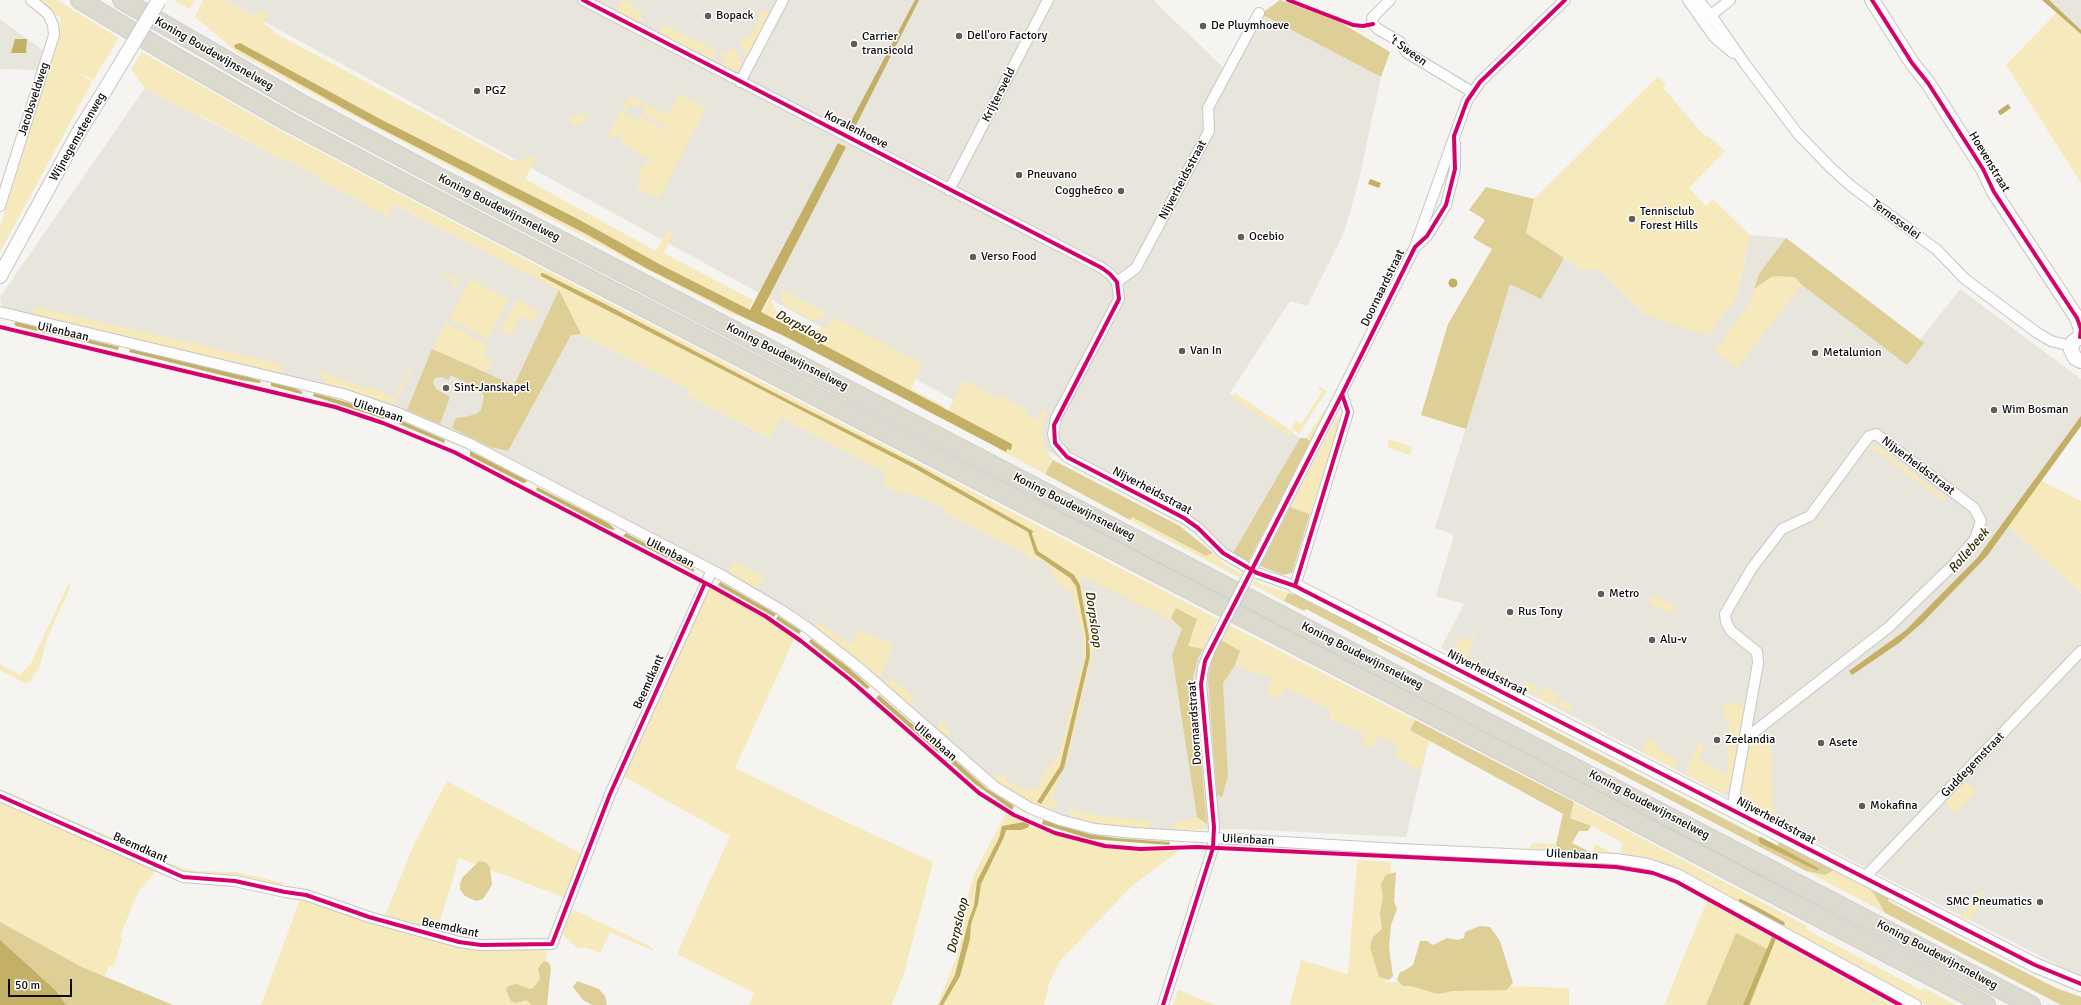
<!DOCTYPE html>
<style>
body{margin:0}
#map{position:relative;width:2081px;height:1005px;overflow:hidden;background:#f5f4f1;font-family:Signika,sans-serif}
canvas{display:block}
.scale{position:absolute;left:8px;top:979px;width:64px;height:18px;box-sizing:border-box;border:2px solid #0d0c0b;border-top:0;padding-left:5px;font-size:12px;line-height:14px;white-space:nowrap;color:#0d0c0b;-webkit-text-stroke:3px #fff;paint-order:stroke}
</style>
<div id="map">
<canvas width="2081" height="1005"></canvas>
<div class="scale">50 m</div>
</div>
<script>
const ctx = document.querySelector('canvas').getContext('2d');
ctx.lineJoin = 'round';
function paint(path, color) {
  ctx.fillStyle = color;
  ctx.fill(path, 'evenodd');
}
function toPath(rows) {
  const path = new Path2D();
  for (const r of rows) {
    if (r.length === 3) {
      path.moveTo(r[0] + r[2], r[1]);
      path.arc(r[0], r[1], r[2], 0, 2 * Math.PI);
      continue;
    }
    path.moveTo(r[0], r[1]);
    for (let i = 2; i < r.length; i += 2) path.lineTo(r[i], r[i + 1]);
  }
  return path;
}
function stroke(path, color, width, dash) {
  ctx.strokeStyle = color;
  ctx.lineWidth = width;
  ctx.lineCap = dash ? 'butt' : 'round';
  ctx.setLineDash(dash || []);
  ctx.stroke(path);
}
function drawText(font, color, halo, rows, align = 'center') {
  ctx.font = font + ' Signika,sans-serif';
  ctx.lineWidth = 3;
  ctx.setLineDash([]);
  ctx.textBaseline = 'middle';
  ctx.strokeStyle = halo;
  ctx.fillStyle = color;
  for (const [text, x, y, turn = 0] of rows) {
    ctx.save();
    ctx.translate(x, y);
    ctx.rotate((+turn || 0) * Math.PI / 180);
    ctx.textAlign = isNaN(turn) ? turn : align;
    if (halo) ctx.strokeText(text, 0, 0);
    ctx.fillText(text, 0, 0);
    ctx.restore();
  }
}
const built = toPath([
 [225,0,1156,0,1155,2,1229,73,1261,14,1381,77,1359,180,1344,233,1307,306,1290,301,1230,393,1300,438,1233,553],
 [2042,0,2081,0,2081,30,2060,10],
 [0,19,44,51,38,70,0,69],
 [145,88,287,162,289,160,320,176,318,179,387,216,393,204,559,290,581,334,690,390,688,395,770,439,781,417,887,473,882,485,907,495,909,491,945,509,945,512,1027,555,1032,562,1033,557,1047,563,1060,551,1214,628,1234,634,1429,740,1406,837,1236,829,1150,830,1114,828,1049,811,1028,803,994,781,811,625,761,592,722,570,377,401,319,383,2,308,0,297],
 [1750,235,1786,238,1920,340,1960,289,2081,379,2081,426,2008,526,2081,593,2081,975,2062,967,1782,825,1441,648,1464,604,1436,596,1454,535,1435,528,1510,284,1562,257,1582,270,1600,270,1646,315,1737,296]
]);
const green = toPath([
 [38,0,57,0,119,38,93,80,80,73,92,82,0,252,0,227,58,35,61,16,56,16],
 [174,0,195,0,190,9],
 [203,0,225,0,256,17,260,10,266,13,264,23,277,34,511,160,520,161,530,155,536,158,525,179,656,251,668,230,673,233,664,253,753,300,749,309,762,313,772,292,771,300,777,312,814,330,827,327,834,317,923,364,911,389,944,406,944,409,948,411,964,380,999,399,1000,396,1028,410,1026,414,1037,420,1043,409,1048,412,1042,429,1043,438,1046,450,1053,460,1045,474,998,449,998,447,766,325,732,314,350,114,238,53,195,17],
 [621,0,632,3,633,7,643,13,642,19,637,21,616,10],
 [765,10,770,15,750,55,746,55,740,40,741,37,750,36,761,15,759,11],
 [2059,10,2081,30,2081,183,2006,65],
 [663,24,713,49,715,56,711,59,663,35,661,29],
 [735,47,743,68,739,71,726,68,720,51,727,53],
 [142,52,285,133,421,205,1218,619,1203,649,1188,647,1197,619,1176,608,1171,618,1176,623,1085,577,1080,580,1086,604,1089,606,1088,622,1093,650,1070,749,1053,797,1057,803,1052,809,1049,809,1031,803,994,780,994,776,1005,775,1009,784,1016,783,1017,786,1029,790,1040,786,1039,780,1044,778,1043,775,1047,770,1047,767,1051,765,1059,754,1083,660,1083,639,1072,593,1060,583,1057,583,1047,563,1034,557,1032,563,1027,555,945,512,945,509,909,492,907,495,882,485,886,473,781,417,771,439,688,395,690,390,581,334,558,290,394,204,387,216,318,179,319,176,289,160,287,162,199,115,198,117,145,88,131,69],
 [1658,76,1666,85,1663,88,1705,136,1707,135,1725,151,1689,188,1706,206,1713,199,1750,235,1737,296,1708,336,1646,315,1600,270,1582,270,1526,233,1534,199],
 [679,94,706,108,659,199,636,188,642,177,638,175,646,161,651,164,652,161,622,143,622,138,618,135,612,136,610,140,607,138,621,111,638,121,641,117,668,131,669,128,642,114,645,108,642,106,640,108,631,104,627,111,622,109,629,95,668,115],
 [585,113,587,116,583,123,577,126,571,123,570,120,572,117],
 [443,272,459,279,451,294,452,281,450,277,444,277],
 [1777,276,1795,277,1802,285,1737,368,1715,351,1751,301,1754,289,1771,277],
 [470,279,509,299,487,339,449,319],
 [781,289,828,314,827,316,813,320,786,307,781,298],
 [517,299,539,311,533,323,521,316,510,335,500,330],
 [37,307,282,364,283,372,282,373,33,315,34,309],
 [446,323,488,345,483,355,493,360,487,372,432,349],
 [319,369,348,383,350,380,367,389,369,385,394,398,409,369,412,370,396,400,393,404,325,384],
 [1320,387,1327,391,1299,434,1291,428,1296,421,1301,424,1322,392,1318,389],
 [1235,393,1293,432,1290,437,1232,398],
 [1325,409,1326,415,1311,442,1306,438],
 [1337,417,1341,418,1310,514,1290,507],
 [1389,439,1413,447,1410,455,1387,447],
 [1876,445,1947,499,1944,502,1871,447],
 [2040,480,2081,501,2081,593,2008,526],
 [1132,517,1213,553,1225,564,1242,574,1240,578,1130,520],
 [735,561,758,574,759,573,764,576,757,589,728,573],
 [1254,580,1263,585,1288,593,1284,601,1252,584],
 [68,585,70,586,69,590,48,636,40,665,31,680,26,684,0,670,0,664,20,675,31,663],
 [706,585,759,615,794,639,735,768,844,821,933,862,905,970,892,1005,749,1005,754,993,677,954,730,836,621,775],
 [1653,595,1675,606,1671,615,1649,603],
 [816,621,852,645,858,630,893,644,880,680,847,651,815,626],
 [1229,625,1415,720,1410,730,1429,740,1421,771,1395,756,1399,747,1379,736,1372,749,1361,744,1365,734,1330,719,1330,710,1286,687,1279,698,1267,695,1271,678,1235,665,1240,651,1221,640],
 [1477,626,1479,627,1471,643,1473,645,1467,657,1507,677,1505,681,1452,654,1461,636,1470,640],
 [888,676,915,698,910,707,885,686],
 [1526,682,1539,688,1536,694,1523,687],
 [1543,687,1559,695,1553,706,1537,698],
 [1560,699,1573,706,1570,712,1557,705],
 [1736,702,1743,706,1744,709,1731,784,1726,791,1722,793,1685,774,1695,748,1701,742,1704,743,1700,760,1726,774,1730,736,1722,705],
 [940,721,949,729,948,734,944,737,937,731],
 [1649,738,1658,743,1656,748,1679,761,1678,764,1673,768,1641,752],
 [1754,739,1763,745,1770,742,1774,821,1746,805,1743,800,1742,794,1747,756],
 [1965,780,1976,791,1956,813,1945,802],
 [447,781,583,855,566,898,459,858,437,930,385,916,415,842],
 [0,789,182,868,197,871,235,872,284,883,282,888,181,872,0,793],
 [0,799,157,870,140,890,134,901,120,937,122,939,115,963,113,966,109,966,105,976,82,967,0,922],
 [1574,802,1807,926,1807,930,1851,953,1921,990,1925,988,1956,1005,1926,1005,1677,869,1651,859,1620,854,1623,843,1591,826,1570,818],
 [1069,808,1104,817,1150,820,1149,829,1099,824,1072,817,1068,813],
 [1006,813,1042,831,1084,843,1106,848,1141,851,1180,850,1132,886,1059,962,1049,984,1044,1005,937,1005,959,951,969,891,975,872],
 [1197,817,1207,824,1202,830,1172,829,1176,823],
 [1532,843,1556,844,1560,851,1530,849],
 [1595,844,1612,853,1611,854,1592,853],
 [1357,860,1391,862,1385,982,1569,988,1569,1005,1290,1005,1301,960,1348,974],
 [1834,870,1871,889,1885,913,1806,871,1825,875],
 [1982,890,1985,891,1972,918,1967,920,1960,917],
 [301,897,460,945,545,949,547,955,537,1005,261,1005],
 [1707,901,1772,938,1892,1005,1664,1005],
 [570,911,576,911,646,944,653,949,653,951,610,932,600,953,587,948,577,948,560,932],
 [1178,990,1216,1005,1173,1005]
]);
const forest = toPath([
 [1280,0,1340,22,1390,52,1381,77,1261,14],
 [1486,187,1534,199,1526,233,1564,258,1541,299,1510,284,1466,429,1421,415,1448,324,1492,249,1473,238,1485,220,1469,210],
 [1786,238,1924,343,1907,365,1802,285,1795,277,1777,276,1771,277,1754,289,1759,274],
 [559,290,581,334,571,335,508,451,490,447,452,428,456,418,465,417,476,414,481,410,484,397,482,391,451,375,448,380,442,377,435,378,433,383,436,389,450,397,440,424,407,410,432,349,514,385],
 [1300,438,1306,438,1311,442,1248,562,1233,553],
 [1053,460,1180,526,1213,553,1206,556,1132,517,1130,520,1045,474],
 [1290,507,1310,514,1292,573,1283,575,1260,566],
 [1288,593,1297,595,1379,636,1378,640,1777,846,1780,841,1834,870,1825,875,1806,871,1306,609,1304,611,1284,601],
 [1176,608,1197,619,1188,646,1203,649,1198,658,1193,677,1207,824,1197,817,1172,655,1182,629,1171,618],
 [1221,640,1240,651,1235,665,1223,683,1228,776,1222,797,1217,795,1208,680,1211,662],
 [1415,720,1574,802,1570,818,1591,826,1588,831,1579,831,1572,843,1592,853,1560,851,1556,844,1563,814,1410,730],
 [479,861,486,862,490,868,492,885,483,899,476,901,465,896,460,890,460,884,462,878],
 [1396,872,1394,901,1397,909,1391,925,1389,947,1393,976,1389,980,1379,977,1370,947,1373,937,1382,929,1380,913,1383,897,1381,884,1386,875],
 [1871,889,1889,898,1888,901,1954,936,2056,988,2081,997,2081,1005,2061,1005,1885,913],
 [0,922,82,967,173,1005,61,1005,0,954],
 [1480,926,1490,927,1500,941,1513,983,1506,990,1453,991,1438,994,1411,986,1403,986,1397,980,1400,972,1404,971,1413,965,1420,941,1427,941,1433,945,1447,938,1458,940,1464,938,1465,932],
 [1736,933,1767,949,1770,954,1750,1005,1706,1005],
 [544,961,548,962,551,967,547,1005,532,1005,526,1000,516,1003,511,1001,506,990,508,986,517,984,529,989,533,988,540,979,538,968],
 [577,981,599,989,605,996,607,1005,592,1005,583,1000,573,987]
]);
const water = toPath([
 [915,0,919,0,854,129,848,127],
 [2042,0,2049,0,2081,30,2081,34],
 [15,39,27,39,26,53,11,53],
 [240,43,380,119,576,218,661,265,750,310,838,143,846,147,761,312,1012,444,1011,450,1007,449,1006,452,784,336,747,319,644,267,588,235,374,125,235,48,234,45],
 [2008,104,2011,108,2001,115,1999,114,1998,111],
 [1370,179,1381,183,1379,188,1368,184],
 [541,273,543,273,603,303,790,401,919,466,1033,531,1032,534,1038,551,1074,575,1080,585,1089,637,1090,656,1064,768,1041,804,1037,802,1060,766,1086,657,1086,637,1076,586,1070,578,1035,554,1028,532,912,467,560,286,541,276],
 [1453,283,4.5],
 [16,322,119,347,118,350,16,326,14,324],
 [130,349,252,378,261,381,260,383,241,380,129,352],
 [271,382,294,388,303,392,301,394,271,386],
 [314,393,360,406,389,417,388,419,384,419,313,396],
 [2081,416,2081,426,1987,556,1923,622,1899,643,1852,675,1849,671,1906,630,1978,557],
 [399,420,445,440,444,443,399,424],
 [470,451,526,480,527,482,523,483,470,456],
 [537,487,608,523,615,529,613,530,607,528,536,490],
 [626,533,669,556,667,558,623,536],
 [670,557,694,569,694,572,669,559],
 [720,582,776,614,774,617,718,585],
 [778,616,801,631,799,634,776,619],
 [811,639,849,668,870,687,867,689,809,642],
 [879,695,942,750,939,753,876,698],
 [951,757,987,789,1014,806,1012,810,975,784,948,760],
 [1043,820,1089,834,1115,838,1170,842,1169,845,1090,839,1042,824],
 [1024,822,1030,825,1027,828,1021,830,1006,830,1004,837,981,884,978,904,971,924,970,939,960,976,943,1005,939,1005,955,975,969,919,974,906,977,881,999,838,1002,826],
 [1761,837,1818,868,1819,870,1816,870,1760,843,1758,838],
 [1739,899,1741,899,1761,909,1784,922,1785,925,1782,925,1739,902],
 [1772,937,1776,939,1752,997,1749,1005,1743,1005],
 [0,940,55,990,66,1005,0,1005]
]);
const street = toPath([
 [583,0,1102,268,1110,274,1117,282,1119,299,1056,418,1053,434,1055,443,1067,457,1184,518,1198,528,1223,553,1257,573,1295,586,1346,419,1348,412,1342,394],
 [1390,0,1372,18,1373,24,1378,29,1400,42,1406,52,1472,92],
 [1688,0,1714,37,1733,53],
 [1698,0,1711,15,1745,64,1798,134,1831,168,1851,186,1937,250,1965,279,2036,332,2051,341,2071,346],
 [1706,19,1730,0],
 [740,82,783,0],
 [949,190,1048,0],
 [0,206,54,35,53,25,48,14,31,0],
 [1416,246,1427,236,1446,205,1455,169,1455,143],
 [1117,282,1136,268,1209,131,1208,108,1259,13],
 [0,312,343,394,398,413,468,443,723,576,781,610,809,629,859,668,995,787,1030,808,1060,820,1095,829,1134,833,1399,849,1617,859,1648,864,1677,874,1916,1005],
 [1260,553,1415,247,1467,101,1480,82,1565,0],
 [0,796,183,877,235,881,285,892,306,895,369,917,459,942,481,945,552,944,610,794,712,570],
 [1732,809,1758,663,1757,652,1731,631,1726,622,1725,614,1752,568,1782,529,1810,516,1869,436,1876,434,1974,508,1981,521,1975,539,1953,565,1889,627,1745,739],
 [1864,878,2081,651],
 [1163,1005,1213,848,1214,827,1201,684,1203,668,1209,652]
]);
const secondary = toPath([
 [1872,0,1912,63,1928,83,1983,169,1994,192,2077,318,2081,329,2080,337],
 [0,276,80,130,105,90],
 [2081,336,2073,342,2071,350,2075,358,2081,361],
 [1295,586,2035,965,2081,984]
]);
const highway = toPath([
 [80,0,168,53,289,122,425,194,1503,752,1986,1005],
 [122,0,300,103,435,175,2031,1005]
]);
const streetBridge = toPath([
 [1209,652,1260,553]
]);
const secondaryBridge = toPath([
 [105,90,159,0]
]);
const cycleway = toPath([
 [583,0,1102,268,1110,274,1117,282,1119,299,1054,425,1055,443,1067,457,1184,518,1198,528,1223,553,1257,573,1295,586,2035,965,2081,984],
 [1288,0,1353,25,1363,26,1373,24],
 [1872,0,1912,63,1928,83,1983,169,1994,192,2077,318,2081,329,2080,337],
 [0,327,335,407,383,423,454,452,713,587,765,616,801,641,849,679,979,793,1014,815,1055,833,1105,846,1140,849,1197,847,1616,867,1653,873,1677,882,1900,1005],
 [1295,586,1346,419,1348,412,1342,394],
 [0,796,183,877,235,881,285,892,306,895,369,917,459,942,481,945,552,944,610,794,705,583],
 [1163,1005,1213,848,1214,827,1201,684,1205,661,1342,394,1415,247,1427,236,1446,205,1455,169,1454,136,1467,101,1480,82,1565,0]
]);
const markers = [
 [708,16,4,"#5e5d5c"],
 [1203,26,4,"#5e5d5c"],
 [959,36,4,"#5e5d5c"],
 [854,44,4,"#5e5d5c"],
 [477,91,4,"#5e5d5c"],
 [1019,175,4,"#5e5d5c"],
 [1121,191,4,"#5e5d5c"],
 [1632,219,4,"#5e5d5c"],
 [1241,237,4,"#5e5d5c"],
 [973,257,4,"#5e5d5c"],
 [1182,351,4,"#5e5d5c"],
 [1815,353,4,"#5e5d5c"],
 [446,388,4,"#5e5d5c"],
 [1994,410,4,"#5e5d5c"],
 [1601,594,4,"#5e5d5c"],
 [1510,612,4,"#5e5d5c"],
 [1652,640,4,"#5e5d5c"],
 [1717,740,4,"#5e5d5c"],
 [1821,743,4,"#5e5d5c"],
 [1862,806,4,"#5e5d5c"],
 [2040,902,4,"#5e5d5c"]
];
const poiNames = [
 ["Bopack",716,16],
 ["De Pluymhoeve",1211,26],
 ["Dell'oro Factory",967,36],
 ["Carrier",862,37],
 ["transicold",862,51],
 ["PGZ",485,91],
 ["Pneuvano",1027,175],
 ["Cogghe&co",1113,191,"right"],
 ["Tennisclub",1640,212],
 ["Forest Hills",1640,226],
 ["Ocebio",1249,237],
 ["Verso Food",981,257],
 ["Van In",1190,351],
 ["Metalunion",1823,353],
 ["Sint-Janskapel",454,388],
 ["Wim Bosman",2002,410],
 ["Metro",1609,594],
 ["Rus Tony",1518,612],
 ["Alu-v",1660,640],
 ["Zeelandia",1725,740],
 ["Asete",1829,743],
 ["Mokafina",1870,806],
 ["SMC Pneumatics",2032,902,"right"]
];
const streetNames = [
 ["'t Sween",1408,51,36],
 ["Koning Boudewijnsnelweg",214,54,30],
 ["Krijtersveld",999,95,-63],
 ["Jacobsveldweg",34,99,-72],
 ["Koralenhoeve",856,130,27],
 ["Wijnegemsteenweg",78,137,-60],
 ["Hoevenstraat",1989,162,59],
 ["Nijverheidsstraat",1183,180,-62],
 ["Koning Boudewijnsnelweg",499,208,27],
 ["Ternesselei",1896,220,37],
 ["Doornaardstraat",1383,288,-64],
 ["Uilenbaan",63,332,13],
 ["Koning Boudewijnsnelweg",787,357,27],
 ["Uilenbaan",378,411,19],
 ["Nijverheidsstraat",1918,466,37],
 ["Nijverheidsstraat",1152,491,28],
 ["Koning Boudewijnsnelweg",1074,507,27],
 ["Uilenbaan",670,553,27],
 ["Koning Boudewijnsnelweg",1362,656,27],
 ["Nijverheidsstraat",1487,673,27],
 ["Beemdkant",649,682,-66],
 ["Doornaardstraat",1195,723,-94],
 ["Uilenbaan",935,742,41],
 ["Guddegemstraat",1973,765,-46],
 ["Koning Boudewijnsnelweg",1649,805,28],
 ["Nijverheidsstraat",1776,821,28],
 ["Uilenbaan",1248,840,3],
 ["Beemdkant",140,848,24],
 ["Uilenbaan",1572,855,3],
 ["Beemdkant",450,928,12],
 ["Koning Boudewijnsnelweg",1937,955,28]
];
const waterNames = [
 ["Dorpsloop",801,327,28],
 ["Rollebeek",1969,551,-49],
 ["Dorpsloop",1093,619,82],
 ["Dorpsloop",958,926,-77]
];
paint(built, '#e8e5dd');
paint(green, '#f6e9bc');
paint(forest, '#decf96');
paint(water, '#c3b066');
stroke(street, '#c7c6c4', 12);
stroke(secondary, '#c7c6c4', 16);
stroke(highway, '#cfcfce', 20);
stroke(street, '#fefdfd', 10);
stroke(secondary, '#fefdfd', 14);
stroke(highway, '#dcdacf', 18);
stroke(streetBridge, '#c7c6c4', 12, []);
stroke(secondaryBridge, '#c7c6c4', 16, []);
stroke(streetBridge, '#fefdfd', 10);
stroke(secondaryBridge, '#fefdfd', 14);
stroke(cycleway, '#d6006c', 4);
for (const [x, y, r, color] of markers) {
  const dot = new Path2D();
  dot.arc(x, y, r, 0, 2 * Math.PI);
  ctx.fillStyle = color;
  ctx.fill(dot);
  stroke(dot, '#fff', 1.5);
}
drawText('12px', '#0d0c0b', '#fff', poiNames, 'left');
drawText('12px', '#0d0c0b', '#fff', streetNames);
drawText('italic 13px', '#342900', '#fff', waterNames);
</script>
